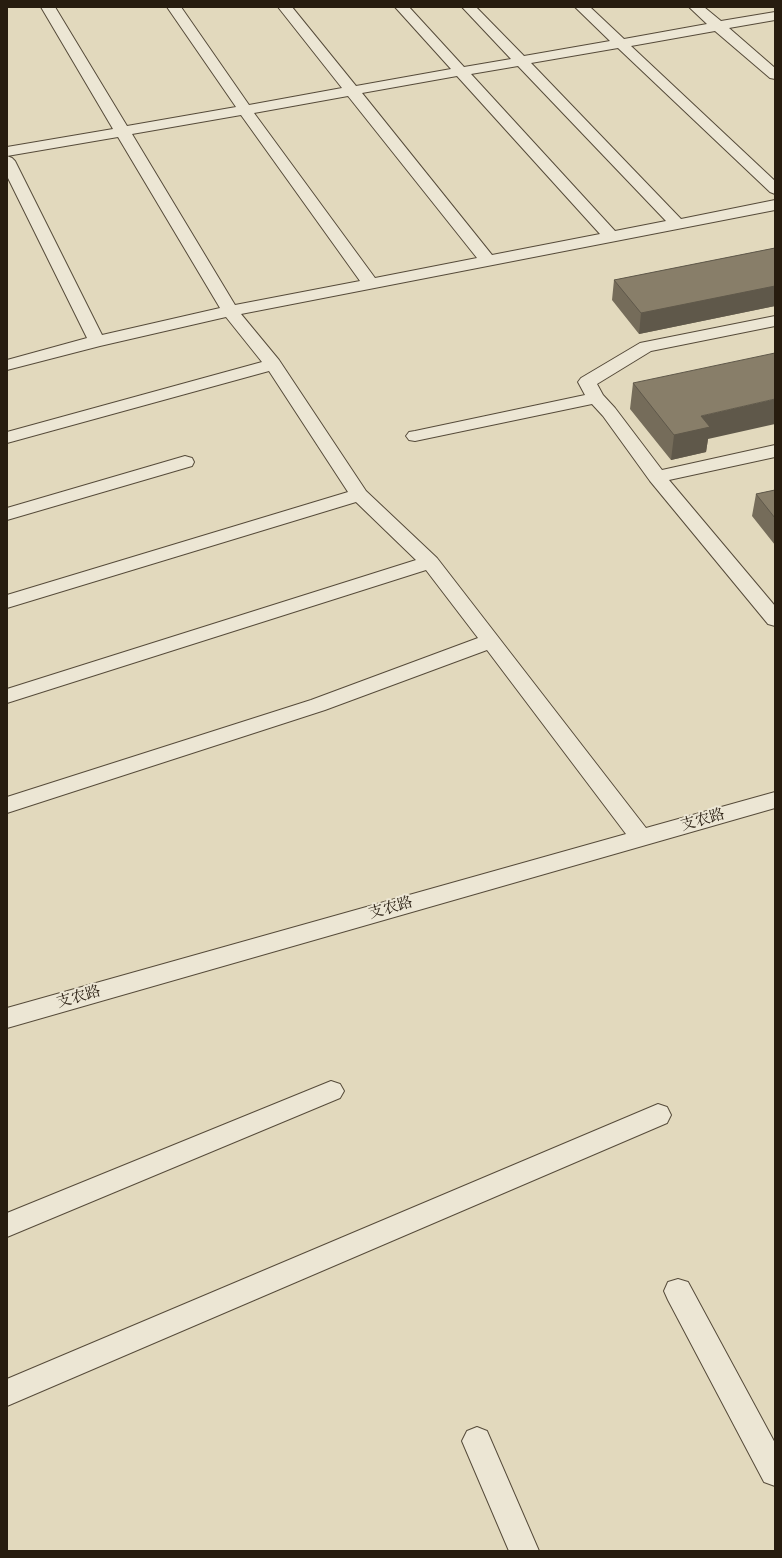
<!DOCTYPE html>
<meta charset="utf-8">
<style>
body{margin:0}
#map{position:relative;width:782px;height:1558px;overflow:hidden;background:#e2d9bd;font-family:"IM FELL Double Pica",serif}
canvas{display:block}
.frame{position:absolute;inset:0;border:8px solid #271c0f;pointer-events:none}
</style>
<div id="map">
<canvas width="782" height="1558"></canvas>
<div class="frame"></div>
</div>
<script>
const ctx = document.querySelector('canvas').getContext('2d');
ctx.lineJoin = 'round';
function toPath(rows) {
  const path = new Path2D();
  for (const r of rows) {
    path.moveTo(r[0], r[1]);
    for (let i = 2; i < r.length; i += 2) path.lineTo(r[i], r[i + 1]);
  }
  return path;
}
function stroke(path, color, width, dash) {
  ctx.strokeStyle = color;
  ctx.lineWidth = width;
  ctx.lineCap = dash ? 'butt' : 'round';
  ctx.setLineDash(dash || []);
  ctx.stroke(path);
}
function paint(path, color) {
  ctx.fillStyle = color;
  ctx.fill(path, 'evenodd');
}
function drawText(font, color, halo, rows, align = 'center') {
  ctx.font = font + ' "IM FELL Double Pica","Noto Serif SC",serif';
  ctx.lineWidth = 4;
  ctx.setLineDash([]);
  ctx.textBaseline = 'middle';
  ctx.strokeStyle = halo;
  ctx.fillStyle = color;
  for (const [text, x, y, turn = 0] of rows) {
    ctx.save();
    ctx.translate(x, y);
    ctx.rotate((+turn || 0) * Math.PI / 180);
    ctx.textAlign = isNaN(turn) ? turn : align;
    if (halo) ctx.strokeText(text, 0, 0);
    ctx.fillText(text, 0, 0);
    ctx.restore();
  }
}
const minor = toPath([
 [41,7,55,7,127,126,236,107,167,7,181,7,249,105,342,88,278,7,292,7,356,86,451,69,395,7,409,7,464,67,511,59,462,7,476,7,524,56,610,41,575,7,590,7,624,39,707,24,689,7,704,7,721,21,775,12,775,20,729,28,775,68,775,79,770,78,715,31,631,46,775,181,775,194,770,192,618,48,531,63,681,219,775,200,775,210,241,314,279,360,366,491,437,558,646,828,775,792,775,808,7,1028,7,1008,626,834,487,650,325,710,7,813,7,797,311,700,478,638,426,570,7,703,7,689,416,560,356,502,7,608,7,595,348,492,269,371,7,443,7,432,262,362,226,317,100,346,7,370,7,360,87,338,7,176,7,147,113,129,41,7],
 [518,66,666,221,615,231,471,74,518,66],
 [457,76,600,234,492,255,362,93,457,76],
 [348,96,477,258,375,278,254,113,348,96],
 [241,115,360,281,235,305,132,134,241,115],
 [118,137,220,308,102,335,15,161,12,158,7,156,118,137],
 [775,316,775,326,651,351,597,384,603,395,615,408,662,470,775,445,775,457,669,480,775,606,775,626,768,624,650,481,603,416,592,404,415,441,409,440,406,436,409,432,415,431,585,395,578,382,581,378,640,343,775,316],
 [185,456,192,458,194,462,192,466,7,520,7,508,185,456],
 [331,1081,340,1084,344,1091,340,1098,7,1237,7,1213,331,1081],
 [658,1104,667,1107,671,1115,667,1123,7,1406,7,1379,658,1104],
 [678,1279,688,1282,775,1443,775,1486,764,1482,668,1300,664,1291,668,1282,678,1279],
 [477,1427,487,1431,539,1551,509,1551,462,1441,467,1431,477,1427]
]);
const wall = toPath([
 [775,248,775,306,639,334,612,300,614,280],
 [633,383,708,439,706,452,671,460,630,409],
 [775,490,775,545,752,516,756,494]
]);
const shadedWall = toPath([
 [775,286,775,306,639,334,641,313],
 [775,399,775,424,708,439,706,452,671,460,674,435,701,416]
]);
const building = toPath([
 [775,248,775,286,641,313,614,280,775,248],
 [775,353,775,399,701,416,710,427,674,435,633,383,775,353],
 [775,490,775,518,756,494,775,490]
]);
const streetNames = [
 ["支农路",703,821,-16],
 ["支农路",391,909,-16],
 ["支农路",79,998,-16]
];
stroke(minor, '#564b3a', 2);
paint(minor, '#ece6d4');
paint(wall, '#756c5a');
paint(shadedWall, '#5f584a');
paint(building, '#887e69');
stroke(building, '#5f584a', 1);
drawText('15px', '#271c0f', '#ece6d4', streetNames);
</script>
